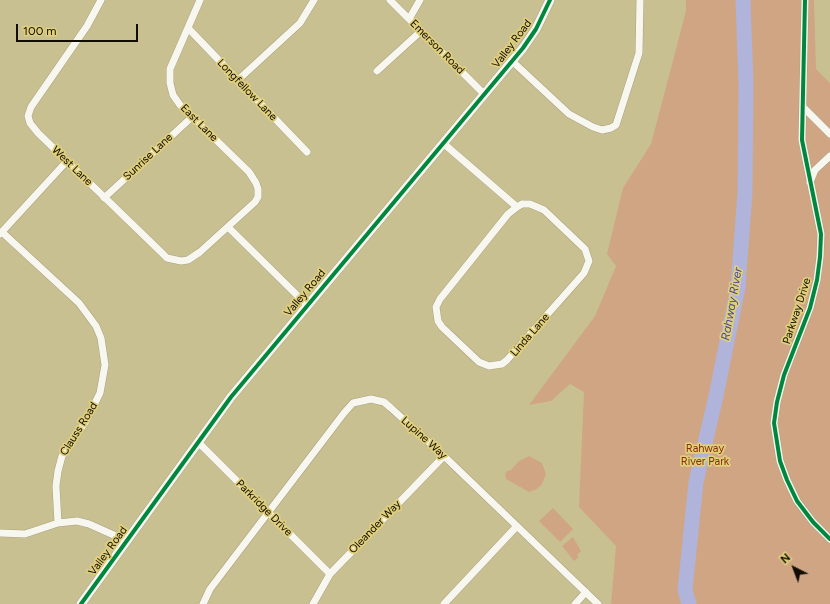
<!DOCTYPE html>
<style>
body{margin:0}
#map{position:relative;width:830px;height:604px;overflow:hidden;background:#c9c092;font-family:Figtree,sans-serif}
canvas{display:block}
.north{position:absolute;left:774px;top:548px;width:40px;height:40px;-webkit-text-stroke:3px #e0cf7b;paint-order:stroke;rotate:318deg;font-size:11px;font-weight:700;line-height:16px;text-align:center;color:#120d00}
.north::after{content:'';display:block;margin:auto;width:14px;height:18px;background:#120d00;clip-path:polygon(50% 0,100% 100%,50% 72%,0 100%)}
.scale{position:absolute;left:16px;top:24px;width:122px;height:18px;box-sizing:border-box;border:2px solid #120d00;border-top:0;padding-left:5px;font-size:12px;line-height:14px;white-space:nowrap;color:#120d00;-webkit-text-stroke:3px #e0cf7b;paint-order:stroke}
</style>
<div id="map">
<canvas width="830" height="604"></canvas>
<div class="north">N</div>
<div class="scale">100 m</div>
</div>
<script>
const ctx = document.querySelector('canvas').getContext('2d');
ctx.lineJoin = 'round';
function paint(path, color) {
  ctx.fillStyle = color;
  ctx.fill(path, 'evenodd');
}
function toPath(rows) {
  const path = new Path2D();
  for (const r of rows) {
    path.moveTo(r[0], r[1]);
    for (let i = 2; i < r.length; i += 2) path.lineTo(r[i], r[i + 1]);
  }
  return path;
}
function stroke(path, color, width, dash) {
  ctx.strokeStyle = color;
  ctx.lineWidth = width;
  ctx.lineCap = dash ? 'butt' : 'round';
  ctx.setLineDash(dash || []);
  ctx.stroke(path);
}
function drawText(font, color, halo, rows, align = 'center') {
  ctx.font = font + ' Figtree,sans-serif';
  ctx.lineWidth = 3.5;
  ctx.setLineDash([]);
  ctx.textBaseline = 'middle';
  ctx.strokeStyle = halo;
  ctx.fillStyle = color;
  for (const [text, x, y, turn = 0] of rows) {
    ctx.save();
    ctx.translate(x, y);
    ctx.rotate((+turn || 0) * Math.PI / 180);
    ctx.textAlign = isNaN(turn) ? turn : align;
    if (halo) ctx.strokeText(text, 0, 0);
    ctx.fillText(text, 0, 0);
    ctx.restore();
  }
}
const green = toPath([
 [686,0,814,0,816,69,830,83,830,604,611,604,616,546,579,507,584,392,570,384,551,401,529,405,595,316,616,266,607,254,623,188,651,144,686,11],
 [529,456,542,463,546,474,542,484,537,489,529,492,506,479,505,475,507,471,511,470,519,461],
 [553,508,573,529,560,542,539,521],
 [573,537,581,551,577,555,579,557,574,561,562,546]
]);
const river = toPath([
 [689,604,685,590,696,482,716,396,738,287,745,192,746,84,743,0]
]);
const minor = toPath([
 [101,0,87,26,31,107,28,116,30,123,38,133,161,252,167,258,181,261,188,260,200,252,255,202,258,197,258,189,256,183,249,172,180,105,173,95,170,83,170,69,200,0],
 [390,0,484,94],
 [805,0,802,140,821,234,820,257,817,280,810,308,784,375,777,402,774,423,780,461,787,480,797,501,813,522,830,539],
 [409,19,420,0],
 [188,28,307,152],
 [512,61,569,114,593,127,602,130,611,128,616,125,639,53,640,0],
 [377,71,421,31],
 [238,80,300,23,314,0],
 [803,107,830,134],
 [443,143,517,207],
 [810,182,815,170,830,156],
 [104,198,192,117],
 [522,204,530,204,544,210,585,249,589,261,584,273,507,360,502,364,489,366,479,362,442,327,438,321,436,307,440,299,508,214,517,207,522,204],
 [228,227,307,305],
 [2,232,79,303,96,326,101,338,105,365,100,393,86,421,62,456,58,471,56,486,58,523],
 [0,234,67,161],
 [198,442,330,574],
 [0,533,25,534,58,523,77,521,89,524,127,541],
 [203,604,210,589,344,413,353,403,371,399,384,402,391,408,444,456,598,604],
 [313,604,330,574,444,456],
 [444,604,517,526],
 [575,604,586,592]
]);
const tertiary = toPath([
 [81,604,231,397,523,48,536,29,550,0]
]);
const cycleway = toPath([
 [805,0,802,140,821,234,820,257,817,280,810,308,784,375,777,402,774,423,780,461,787,480,797,501,813,522,830,539],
 [81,604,231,397,523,48,536,29,550,0]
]);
const streetNames = [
 ["Valley Road",512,44,-53],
 ["Emerson Road",437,47,45],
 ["Longfellow Lane",247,90,46],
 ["East Lane",199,123,45],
 ["Sunrise Lane",148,157,-43],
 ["West Lane",72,166,44],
 ["Valley Road",305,293,-50],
 ["Parkway Drive",797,311,-72],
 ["Linda Lane",530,335,-49],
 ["Clauss Road",79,429,-58],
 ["Lupine Way",424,438,42],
 ["Parkridge Drive",264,508,45],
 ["Oleander Way",375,527,-46],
 ["Valley Road",108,551,-54]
];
const parkNames = [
 ["Rahway",705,449],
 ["River Park",705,462]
];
const waterNames = [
 ["Rahway River",732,304,-80]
];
paint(green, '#d0a584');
stroke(river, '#b0b3da', 15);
stroke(minor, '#a9a17d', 8);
stroke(tertiary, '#a9a17d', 10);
stroke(minor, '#f7f6ef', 7);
stroke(tertiary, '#f7f6ef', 9);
stroke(cycleway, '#00873e', 4);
drawText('11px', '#120d00', '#e0cf7b', streetNames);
drawText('11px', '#8c2c03', '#e0cf7b', parkNames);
drawText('italic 12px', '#46479e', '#e0cf7b', waterNames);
</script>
